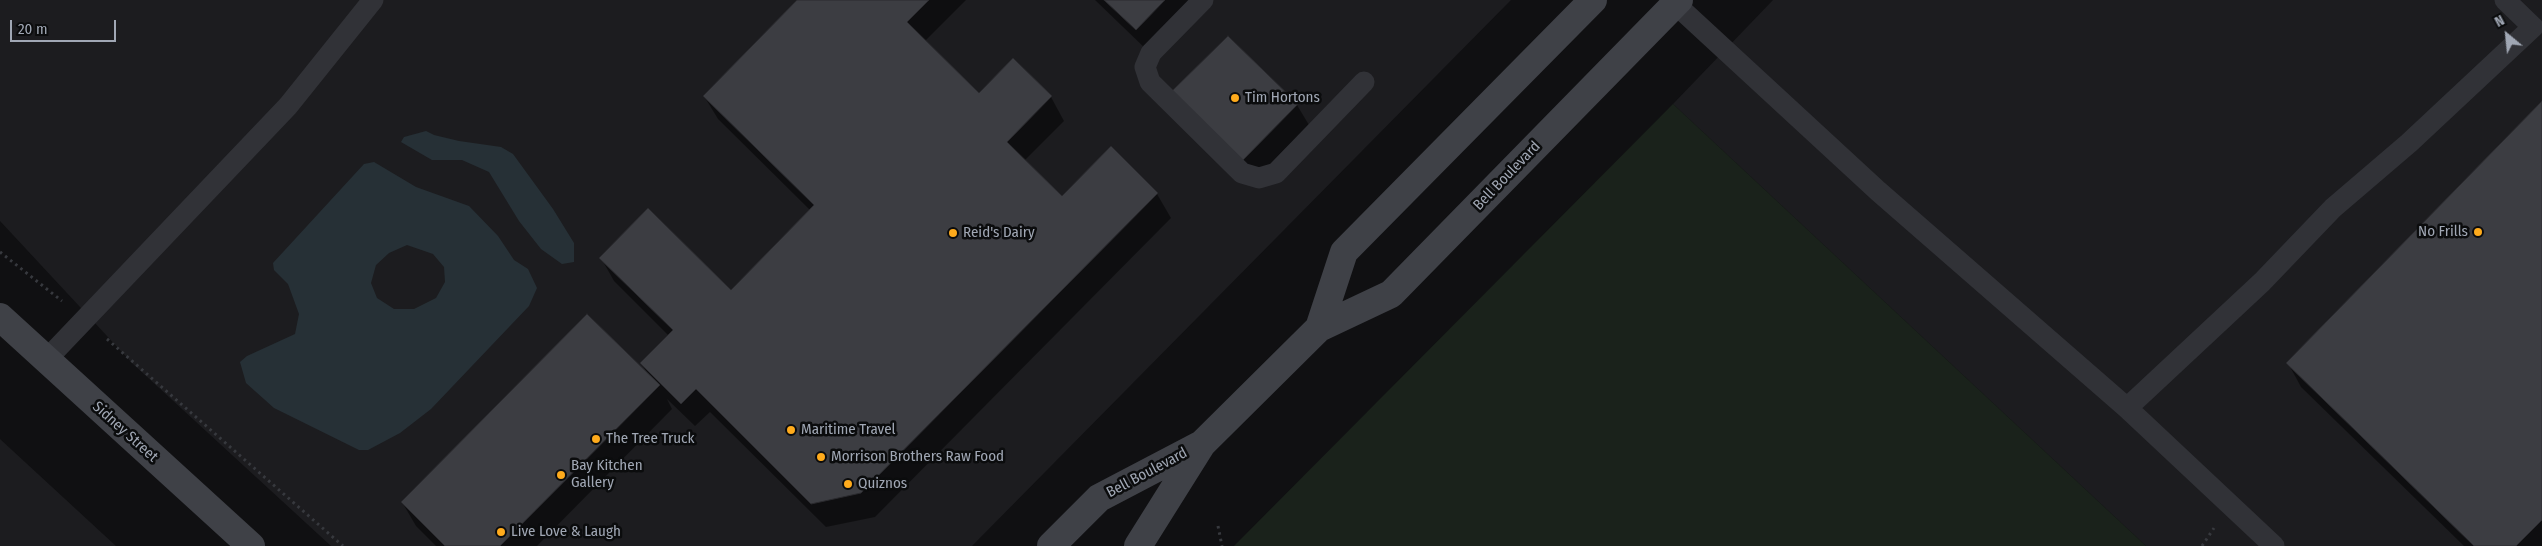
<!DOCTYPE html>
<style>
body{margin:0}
#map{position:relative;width:2542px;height:546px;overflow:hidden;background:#101012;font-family:"Fira Sans Condensed",sans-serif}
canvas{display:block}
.north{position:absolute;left:2482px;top:10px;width:50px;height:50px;-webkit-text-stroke:4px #0b0c0d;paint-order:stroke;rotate:332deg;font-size:14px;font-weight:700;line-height:20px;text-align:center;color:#a0a7b4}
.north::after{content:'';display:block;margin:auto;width:18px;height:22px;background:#a0a7b4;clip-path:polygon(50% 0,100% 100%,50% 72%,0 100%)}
.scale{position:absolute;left:10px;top:20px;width:106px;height:22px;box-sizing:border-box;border:2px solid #a0a7b4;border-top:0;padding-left:6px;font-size:15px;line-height:18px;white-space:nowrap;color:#a0a7b4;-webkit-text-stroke:4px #0b0c0d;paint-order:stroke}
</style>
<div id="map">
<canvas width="2542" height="546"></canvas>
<div class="north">N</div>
<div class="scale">20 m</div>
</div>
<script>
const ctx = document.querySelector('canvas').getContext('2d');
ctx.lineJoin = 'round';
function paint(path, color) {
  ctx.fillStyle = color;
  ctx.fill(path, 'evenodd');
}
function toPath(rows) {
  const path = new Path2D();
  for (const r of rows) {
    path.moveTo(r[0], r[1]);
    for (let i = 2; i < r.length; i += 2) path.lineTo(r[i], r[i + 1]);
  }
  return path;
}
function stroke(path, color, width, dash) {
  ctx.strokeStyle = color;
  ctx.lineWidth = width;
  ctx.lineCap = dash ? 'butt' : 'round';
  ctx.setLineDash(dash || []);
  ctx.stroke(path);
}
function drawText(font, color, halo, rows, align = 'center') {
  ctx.font = font + ' "Fira Sans Condensed",sans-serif';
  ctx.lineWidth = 5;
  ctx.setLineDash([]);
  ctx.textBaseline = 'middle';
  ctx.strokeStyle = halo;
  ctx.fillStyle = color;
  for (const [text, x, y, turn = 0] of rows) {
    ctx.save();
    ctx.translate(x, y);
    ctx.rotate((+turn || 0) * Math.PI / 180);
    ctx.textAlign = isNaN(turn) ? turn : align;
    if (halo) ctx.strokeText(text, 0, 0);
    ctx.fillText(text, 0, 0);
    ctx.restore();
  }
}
const built = toPath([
 [0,0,1511,0,972,546,331,546,133,364,0,221],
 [1773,0,2542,0,2542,546,2146,546,1673,104],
 [0,439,116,546,0,546]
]);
const green = toPath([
 [1673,104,2146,546,1234,546]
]);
const water = toPath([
 [426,131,434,135,459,141,501,147,513,154,553,209,574,243,574,262,562,264,541,249,519,221,489,172,462,160,432,160,401,142,404,137],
 [374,162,416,187,469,206,498,236,514,260,528,269,537,288,529,306,431,409,400,433,368,450,359,450,274,408,246,383,240,362,247,356,295,334,299,314,288,284,274,270,273,263,364,164],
 [407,245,433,254,444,267,445,282,436,298,414,309,394,309,377,298,371,283,376,265,389,253]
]);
const shadow = toPath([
 [799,0,966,0,925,41,979,95,1051,97,1064,121,1024,161,1062,198,1111,148,1157,194,1171,218,875,517,826,527,710,412,695,426,667,399,672,409,537,546,436,546,416,526,402,502,647,373,642,364,669,336,614,281,601,258,731,291,811,211,718,119,704,96],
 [1095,0,1201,0,1150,53],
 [1228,37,1297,105,1309,125,1254,180,1173,92],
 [2542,103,2542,546,2464,546,2301,387,2288,363]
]);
const building = toPath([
 [797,0,929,0,907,22,979,93,1013,58,1052,96,1007,142,1062,196,1111,146,1158,193,861,493,811,504,696,389,681,404,640,363,673,330,599,258,648,208,731,290,814,205,703,96,797,0],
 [1104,0,1165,0,1136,30,1104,0],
 [1228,36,1298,104,1242,161,1171,92,1228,36],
 [2542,101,2542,520,2516,546,2474,546,2286,363,2542,101],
 [587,314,660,385,500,546,445,546,401,502,587,314]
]);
const path = toPath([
 [0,252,62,301],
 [107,339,343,546],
 [1218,526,1222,546],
 [2202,546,2214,528]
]);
const lane = toPath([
 [1203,0,1151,53,1145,67,1150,82,1242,173,1259,178,1276,173,1364,82],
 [1671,0,1878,191,2127,408,2274,546],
 [46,360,288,106,373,0],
 [2127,408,2262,282,2333,208,2409,143,2533,27,2505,0]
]);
const secondary = toPath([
 [0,317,251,546],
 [1319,328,1344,252,1593,0],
 [1051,546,1099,498,1202,444],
 [1138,546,1202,444,1319,328,1391,294,1679,0]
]);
const markers = [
 [1235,98,5,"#ffab1c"],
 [2478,232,5,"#ffab1c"],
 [953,233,5,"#ffab1c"],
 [791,430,5,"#ffab1c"],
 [596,439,5,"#ffab1c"],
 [821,457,5,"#ffab1c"],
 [561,475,5,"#ffab1c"],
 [848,484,5,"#ffab1c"],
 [501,532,5,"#ffab1c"]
];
const poiNames = [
 ["Tim Hortons",1245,98],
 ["No Frills",2468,232,"right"],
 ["Reid's Dairy",963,233],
 ["Maritime Travel",801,430],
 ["The Tree Truck",606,439],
 ["Morrison Brothers Raw Food",831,457],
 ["Bay Kitchen",571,466],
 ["Gallery",571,483],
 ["Quiznos",858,484],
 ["Live Love & Laugh",511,532]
];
const streetNames = [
 ["Bell Boulevard",1507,176,-46],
 ["Sidney Street",125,432,42],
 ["Bell Boulevard",1147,473,-28]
];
paint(built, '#1c1c1f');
paint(green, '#1a221b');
paint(water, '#263036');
paint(shadow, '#0007');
paint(building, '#3c3d42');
stroke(building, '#2a2a2e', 1);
stroke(path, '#37393e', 3, [2.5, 4]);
stroke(lane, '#313237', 21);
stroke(secondary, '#3f4147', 28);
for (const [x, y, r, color] of markers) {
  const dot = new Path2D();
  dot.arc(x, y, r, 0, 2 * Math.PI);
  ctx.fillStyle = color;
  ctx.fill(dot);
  stroke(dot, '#0b0c0d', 2);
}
drawText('15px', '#a0a7b4', '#0b0c0d', poiNames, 'left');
drawText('15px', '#a0a7b4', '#0b0c0d', streetNames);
</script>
